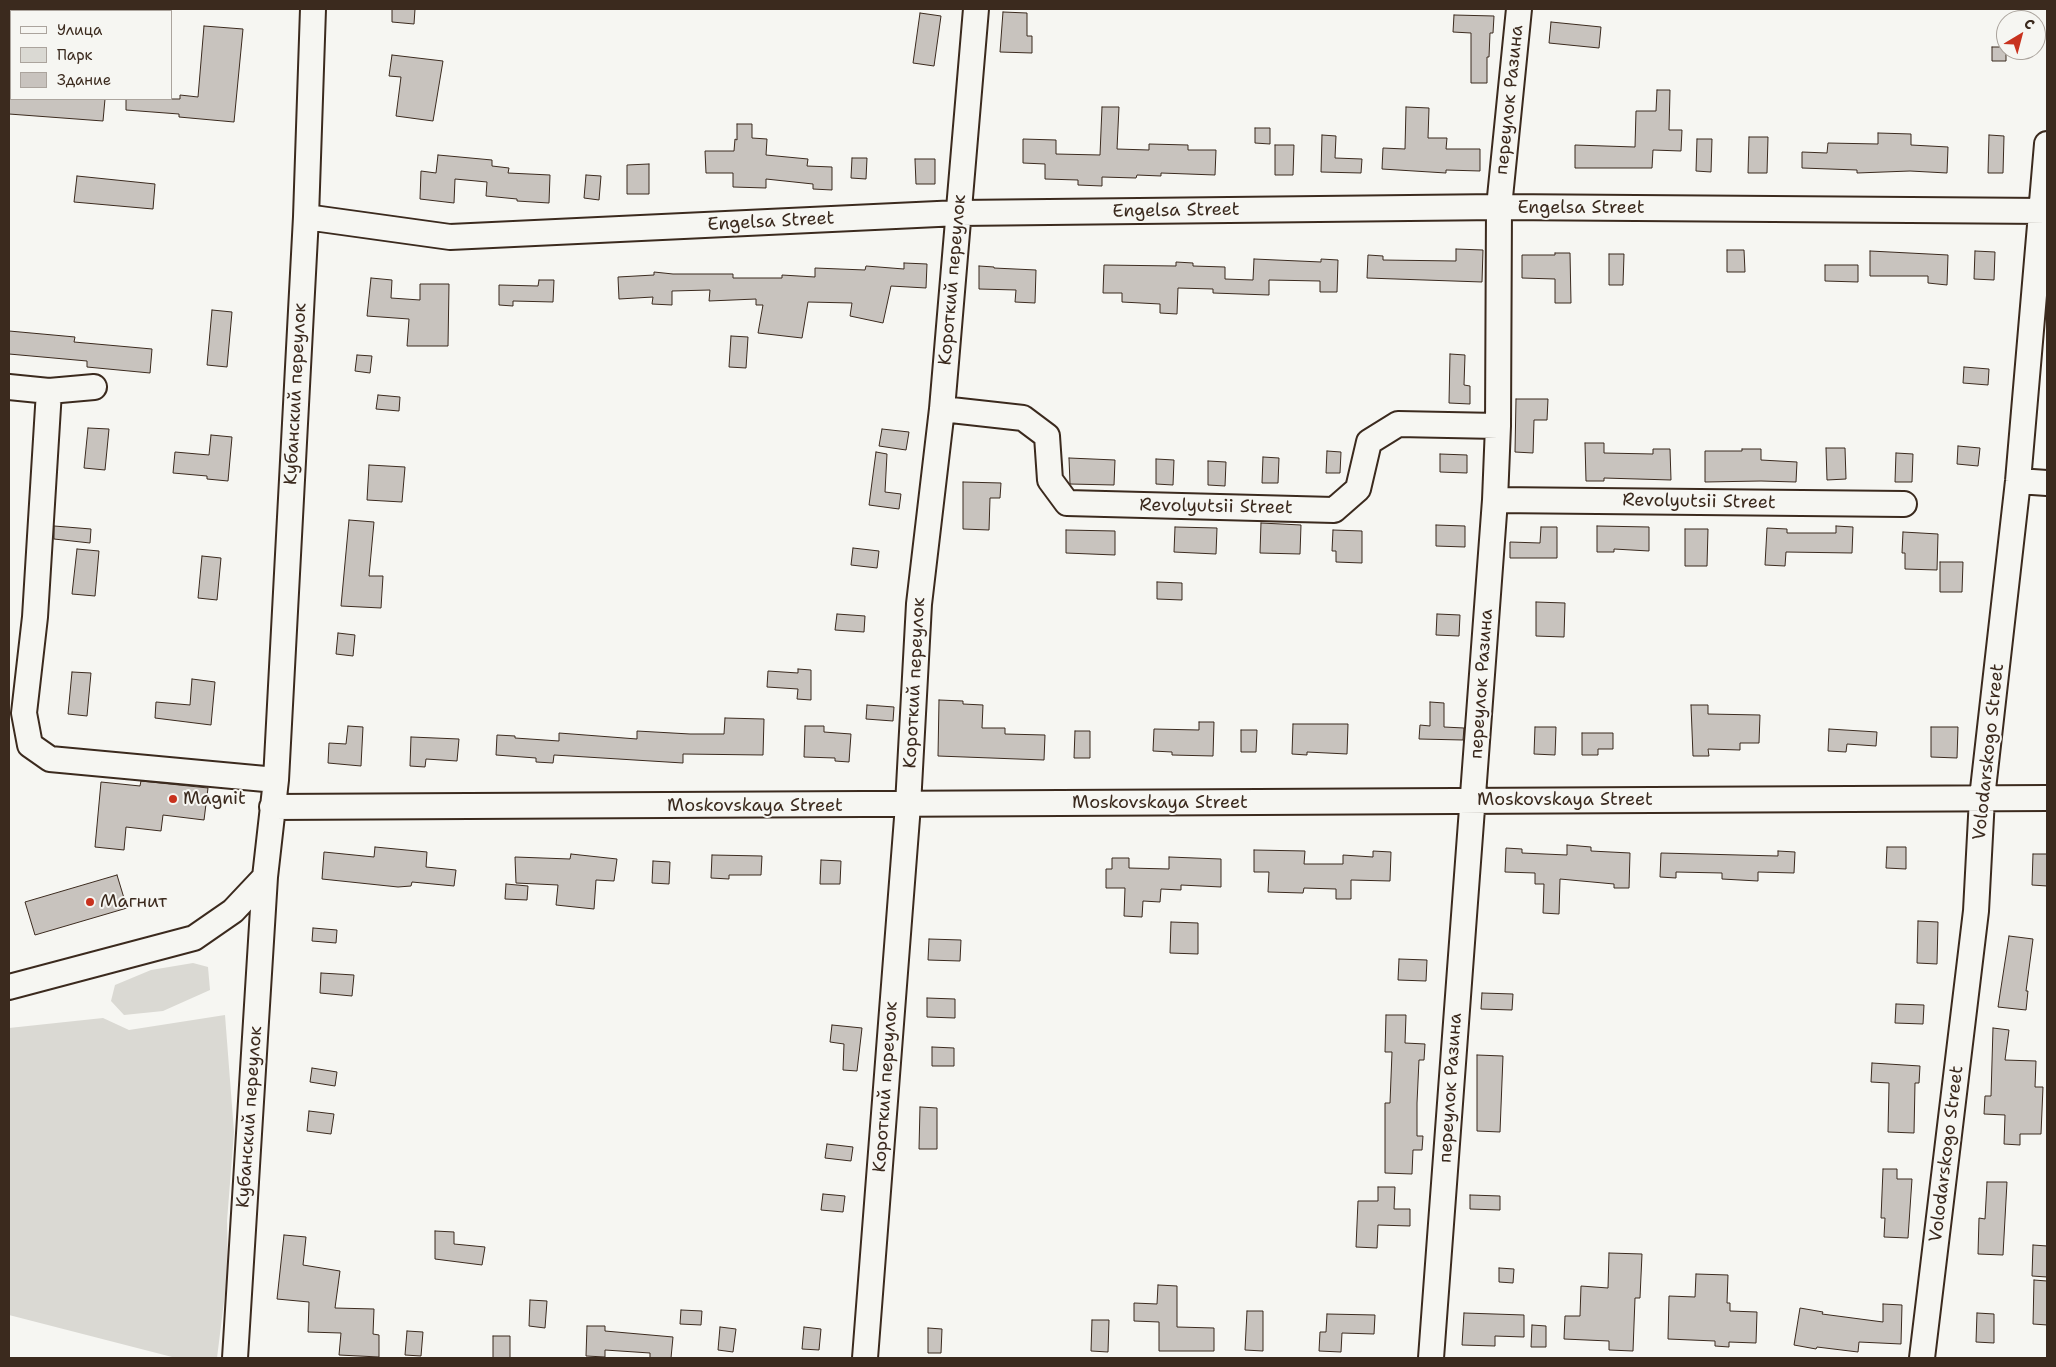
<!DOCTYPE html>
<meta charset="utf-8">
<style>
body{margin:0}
#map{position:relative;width:2056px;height:1367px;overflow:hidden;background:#f6f6f2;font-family:"Shantell Sans",sans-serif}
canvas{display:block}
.frame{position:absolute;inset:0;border:10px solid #3b2a1e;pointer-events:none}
.legend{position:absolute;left:10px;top:10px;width:162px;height:90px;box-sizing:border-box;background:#f6f6f2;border:1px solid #aba49d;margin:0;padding:6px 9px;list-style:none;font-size:15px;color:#3b2a1e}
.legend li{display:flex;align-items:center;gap:10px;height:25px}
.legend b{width:25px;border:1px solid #aba49d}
.north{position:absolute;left:1996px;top:10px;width:50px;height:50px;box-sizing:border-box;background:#f6f6f2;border:1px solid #aba49d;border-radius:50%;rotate:37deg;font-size:14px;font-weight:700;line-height:20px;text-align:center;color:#3b2a1e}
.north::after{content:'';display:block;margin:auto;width:18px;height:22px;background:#c8321e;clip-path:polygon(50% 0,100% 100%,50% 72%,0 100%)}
</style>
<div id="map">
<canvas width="2056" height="1367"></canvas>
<div class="frame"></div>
<ul class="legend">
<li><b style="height:6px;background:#f6f6f2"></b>Улица</li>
<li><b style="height:14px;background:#dad9d3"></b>Парк</li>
<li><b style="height:14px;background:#c8c3be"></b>Здание</li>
</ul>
<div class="north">С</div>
</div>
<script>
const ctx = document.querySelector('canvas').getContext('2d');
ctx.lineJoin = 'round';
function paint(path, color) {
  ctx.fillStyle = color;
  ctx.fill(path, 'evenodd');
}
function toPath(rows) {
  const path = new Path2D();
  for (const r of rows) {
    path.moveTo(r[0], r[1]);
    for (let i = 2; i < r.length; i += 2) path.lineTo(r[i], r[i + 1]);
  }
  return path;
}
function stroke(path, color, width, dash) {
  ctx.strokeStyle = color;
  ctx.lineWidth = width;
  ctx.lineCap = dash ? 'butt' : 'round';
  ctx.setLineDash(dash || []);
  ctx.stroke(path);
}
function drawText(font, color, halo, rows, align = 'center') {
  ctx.font = font + ' "Shantell Sans",sans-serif';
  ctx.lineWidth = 4;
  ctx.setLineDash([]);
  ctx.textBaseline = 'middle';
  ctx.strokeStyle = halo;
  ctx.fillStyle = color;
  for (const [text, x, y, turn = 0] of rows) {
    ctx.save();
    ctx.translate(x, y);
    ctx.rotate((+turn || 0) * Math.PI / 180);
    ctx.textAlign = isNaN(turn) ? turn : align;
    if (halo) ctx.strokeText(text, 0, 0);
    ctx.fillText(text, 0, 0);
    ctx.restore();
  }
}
const green = toPath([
 [193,963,208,967,210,990,163,1011,124,1015,111,1001,115,985,151,970],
 [225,1015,234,1132,227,1221,228,1269,217,1358,176,1358,9,1315,9,1028,103,1018,129,1030]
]);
const building = toPath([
 [392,9,415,9,414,24,392,22,392,9],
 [1003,12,1027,13,1027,36,1032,36,1032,53,1000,52,1003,12],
 [920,13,941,16,934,66,913,63,920,13],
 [1454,15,1494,16,1493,33,1490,33,1489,57,1487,57,1487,83,1471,83,1471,33,1453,32,1454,15],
 [1551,22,1601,27,1599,48,1549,43,1551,22],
 [204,26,243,29,234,122,179,117,179,114,126,110,126,99,180,99,180,95,198,97,204,26],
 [1992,47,2006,47,2006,61,1992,61,1992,47],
 [392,55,443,61,433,121,396,116,401,77,389,76,392,55],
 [1657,90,1670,90,1669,130,1682,130,1681,151,1653,150,1652,168,1575,168,1575,145,1635,147,1636,111,1656,111,1657,90],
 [9,99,105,99,103,121,9,114,9,99],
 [1102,107,1119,107,1117,149,1149,150,1149,144,1188,145,1188,150,1216,150,1215,175,1161,173,1161,176,1137,175,1136,178,1102,177,1102,186,1078,185,1078,180,1045,179,1045,164,1023,163,1023,139,1056,140,1056,154,1100,155,1102,107],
 [1406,107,1429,108,1428,138,1447,138,1446,149,1480,149,1480,171,1446,170,1446,173,1382,169,1383,148,1405,149,1406,107],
 [737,124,752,124,752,138,767,139,766,155,808,159,807,166,832,167,832,190,813,189,813,184,766,179,766,188,733,187,733,173,706,173,705,151,734,151,735,139,737,140,737,124],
 [1255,128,1270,128,1270,144,1255,143,1255,128],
 [1878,133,1911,134,1911,145,1948,147,1947,173,1910,171,1857,173,1857,170,1802,168,1802,152,1827,153,1828,143,1878,144,1878,133],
 [1322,135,1336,136,1335,158,1362,159,1361,173,1321,172,1322,135],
 [1989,135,2004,136,2003,173,1988,173,1989,135],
 [1749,137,1768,137,1767,173,1748,173,1749,137],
 [1697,139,1712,139,1711,172,1696,171,1697,139],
 [1275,145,1294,145,1293,175,1275,175,1275,145],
 [438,155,492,160,492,166,509,168,508,173,550,175,549,203,517,201,517,199,486,196,487,182,455,179,454,203,420,199,421,171,436,173,438,155],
 [852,158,867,158,866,179,851,178,852,158],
 [915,159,935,159,935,184,916,184,915,159],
 [649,164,649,194,627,194,627,165,649,164],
 [586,175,601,176,599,200,584,198,586,175],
 [77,176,155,184,153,209,74,202,77,176],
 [1456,249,1483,250,1482,282,1367,278,1368,255,1383,256,1383,260,1456,261,1456,249],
 [1727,250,1744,250,1745,272,1727,272,1727,250],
 [1870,251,1948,255,1947,285,1928,283,1928,276,1870,276,1870,251],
 [1975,251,1995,252,1994,280,1974,279,1975,251],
 [1555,253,1570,253,1571,303,1555,303,1555,279,1522,278,1522,255,1555,255,1555,253],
 [1609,254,1624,254,1623,285,1609,285,1609,254],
 [1254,259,1321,262,1321,259,1338,260,1337,292,1320,292,1320,281,1269,280,1269,295,1213,293,1213,289,1178,288,1177,314,1160,313,1160,304,1122,302,1122,293,1103,293,1104,265,1176,266,1176,262,1193,263,1193,266,1225,267,1225,279,1253,280,1254,259],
 [904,263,927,264,926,288,891,286,883,323,850,316,852,303,808,302,802,338,758,333,763,305,756,305,756,299,709,301,710,290,672,291,672,305,652,304,653,297,619,299,618,277,654,275,654,272,673,274,733,274,733,278,782,278,782,275,815,277,815,268,865,270,866,266,904,269,904,263],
 [1825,265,1858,265,1858,282,1825,281,1825,265],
 [979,266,994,267,994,268,1036,270,1035,303,1015,302,1016,290,979,289,979,266],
 [371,278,392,280,391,298,420,300,420,284,449,284,448,346,407,346,409,319,367,316,371,278],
 [539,280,554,280,553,302,513,301,513,306,499,305,499,285,538,286,539,280],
 [212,310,232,312,227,367,207,365,212,310],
 [9,331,75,337,74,342,152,349,150,373,87,367,87,361,9,354,9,331],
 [731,336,748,337,746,368,729,367,731,336],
 [1450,354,1465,355,1464,385,1470,386,1470,404,1449,403,1450,354],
 [357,355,372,356,370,373,355,371,357,355],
 [1964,367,1989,369,1988,385,1963,383,1964,367],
 [378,395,400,397,399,411,376,409,378,395],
 [1516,399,1548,399,1547,420,1534,420,1533,453,1515,452,1516,399],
 [88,428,109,429,105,470,84,468,88,428],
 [882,429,909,432,906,450,879,446,882,429],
 [211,435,232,437,228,481,207,479,207,476,173,473,175,452,209,455,211,435],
 [1585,443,1604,443,1604,453,1653,454,1653,449,1670,449,1671,480,1604,478,1604,481,1586,481,1585,443],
 [1958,446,1980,448,1978,466,1957,464,1958,446],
 [1826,448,1845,448,1846,479,1827,480,1826,448],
 [1742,449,1761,449,1761,460,1797,462,1796,482,1761,481,1705,482,1705,451,1742,451,1742,449],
 [1327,451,1341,452,1340,473,1326,473,1327,451],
 [876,452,887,454,885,492,901,494,899,509,869,505,876,452],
 [1896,453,1913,454,1912,482,1895,482,1896,453],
 [1440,454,1467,455,1467,473,1440,472,1440,454],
 [1263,457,1279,458,1278,483,1262,483,1263,457],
 [1069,458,1115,460,1114,485,1070,484,1069,458],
 [1156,459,1174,460,1173,485,1156,484,1156,459],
 [1208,461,1226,462,1225,486,1208,485,1208,461],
 [369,465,405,467,402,502,367,500,369,465],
 [963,482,1001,483,1000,498,990,498,989,530,963,529,963,482],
 [349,520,374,522,369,576,383,576,381,608,341,606,349,520],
 [1261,523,1301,525,1300,554,1260,553,1261,523],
 [1436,525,1465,526,1465,547,1436,546,1436,525],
 [54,526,91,529,90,543,54,539,54,526],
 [1597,526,1649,527,1649,551,1614,549,1614,552,1597,552,1597,526],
 [1836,526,1853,527,1852,553,1786,552,1785,566,1765,565,1767,528,1787,529,1787,533,1836,533,1836,526],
 [1175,527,1217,528,1216,554,1174,552,1175,527],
 [1541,527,1557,527,1557,558,1510,558,1510,542,1540,543,1541,527],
 [1685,529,1708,529,1707,566,1685,566,1685,529],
 [1066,530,1115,531,1115,555,1066,553,1066,530],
 [1333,530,1362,531,1362,563,1336,562,1336,551,1332,551,1333,530],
 [1903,532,1938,534,1937,570,1905,569,1905,553,1902,553,1903,532],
 [853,548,879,551,877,568,851,565,853,548],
 [77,549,99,551,95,596,72,594,77,549],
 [202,556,221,558,217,600,198,598,202,556],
 [1940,562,1963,562,1962,592,1940,592,1940,562],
 [1157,582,1182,583,1182,600,1157,599,1157,582],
 [1536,602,1565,603,1564,637,1536,636,1536,602],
 [837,614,865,616,864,632,835,630,837,614],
 [1437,614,1460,615,1459,636,1436,635,1437,614],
 [338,633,355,635,353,656,336,654,338,633],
 [798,669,811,670,811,700,797,699,798,689,767,687,768,671,798,673,798,669],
 [72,672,91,673,87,716,68,714,72,672],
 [192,679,215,682,211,725,155,718,156,702,190,705,192,679],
 [939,700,963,701,963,704,983,705,982,728,1005,728,1005,734,1045,735,1044,760,938,756,939,700],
 [1430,702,1444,703,1444,727,1464,728,1463,740,1419,739,1420,725,1430,726,1430,702],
 [867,705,894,707,893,721,866,719,867,705],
 [1691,705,1708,705,1708,714,1760,715,1759,743,1740,743,1740,750,1708,749,1709,756,1693,756,1691,705],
 [725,718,764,719,763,755,683,754,683,763,554,755,553,763,536,762,536,758,496,755,497,735,515,736,515,738,559,741,559,733,637,739,637,731,690,734,724,734,725,718],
 [1199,722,1214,722,1213,756,1172,755,1172,752,1153,751,1154,729,1199,730,1199,722],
 [1293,724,1348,724,1347,754,1307,752,1307,755,1292,754,1293,724],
 [348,726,363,727,361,766,328,763,329,743,346,744,348,726],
 [805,726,824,726,824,732,851,734,849,762,835,761,835,758,804,757,805,726],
 [1535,727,1556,727,1555,755,1534,754,1535,727],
 [1931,727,1958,727,1957,758,1931,757,1931,727],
 [1829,729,1877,732,1876,746,1847,744,1846,752,1828,751,1829,729],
 [1241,730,1257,730,1256,752,1241,752,1241,730],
 [1075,731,1090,731,1090,758,1074,758,1075,731],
 [1582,733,1613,733,1613,749,1598,749,1598,755,1582,755,1582,733],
 [411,737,459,739,457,761,426,759,425,767,410,766,411,737],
 [141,781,208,788,204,820,163,815,161,831,126,827,124,850,95,847,101,782,140,786,141,781],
 [1567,845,1591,847,1591,851,1630,853,1629,888,1614,888,1614,884,1560,879,1559,914,1543,913,1544,884,1535,884,1535,873,1505,872,1506,848,1522,849,1522,853,1567,855,1567,845],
 [375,847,427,852,426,867,456,870,454,886,412,882,411,886,398,887,322,879,324,852,374,857,375,847],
 [1887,847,1906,847,1906,869,1886,868,1887,847],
 [1254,850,1305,851,1304,864,1343,864,1343,855,1373,857,1373,851,1391,852,1390,881,1351,880,1351,899,1336,899,1336,889,1304,888,1303,893,1268,892,1269,872,1254,872,1254,850],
 [1778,851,1795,852,1794,873,1758,872,1758,881,1722,879,1722,873,1676,872,1676,878,1660,877,1661,853,1778,856,1778,851],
 [571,854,617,859,614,881,596,880,594,909,556,905,558,885,516,883,515,857,570,859,571,854],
 [2033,854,2047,854,2047,886,2032,885,2033,854],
 [712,855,762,856,761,875,729,875,729,879,711,878,712,855],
 [1169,857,1221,859,1221,887,1181,885,1181,890,1161,889,1160,902,1143,901,1142,917,1124,916,1125,888,1106,888,1106,869,1112,869,1112,858,1129,858,1129,868,1169,869,1169,857],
 [821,860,841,861,840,884,820,884,821,860],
 [653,861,670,862,669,884,652,883,653,861],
 [117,875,127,908,35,935,25,902,117,875],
 [506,884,528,886,527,900,505,899,506,884],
 [1918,921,1938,922,1937,964,1917,963,1918,921],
 [1171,922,1198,923,1198,954,1170,953,1171,922],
 [313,928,337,930,336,943,312,941,313,928],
 [2009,936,2033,939,2026,991,2028,991,2026,1010,1998,1007,2009,936],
 [929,939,961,940,960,961,928,960,929,939],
 [1399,959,1427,960,1426,981,1398,980,1399,959],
 [321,973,354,975,352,996,320,993,321,973],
 [1482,993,1513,994,1512,1010,1481,1009,1482,993],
 [927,998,955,999,955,1018,927,1017,927,998],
 [1896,1004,1924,1005,1923,1024,1895,1023,1896,1004],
 [1386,1015,1406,1015,1405,1043,1425,1044,1424,1060,1419,1060,1417,1103,1417,1136,1423,1136,1422,1150,1413,1150,1412,1174,1385,1173,1385,1103,1390,1103,1392,1052,1385,1052,1386,1015],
 [832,1025,862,1028,857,1071,843,1070,844,1044,830,1042,832,1025],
 [1993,1028,2009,1030,2005,1060,2036,1061,2035,1087,2043,1087,2041,1134,2020,1134,2020,1145,2004,1144,2005,1115,1984,1114,1985,1096,1991,1096,1993,1028],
 [932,1047,954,1048,954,1066,932,1066,932,1047],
 [1477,1055,1503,1056,1500,1132,1477,1131,1477,1055],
 [1872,1063,1920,1066,1919,1083,1915,1083,1914,1133,1888,1132,1889,1083,1871,1082,1872,1063],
 [312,1068,337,1072,335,1086,310,1082,312,1068],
 [920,1107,937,1108,937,1149,919,1149,920,1107],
 [309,1111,334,1114,331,1134,307,1131,309,1111],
 [827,1144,853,1147,851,1161,825,1158,827,1144],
 [1883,1169,1897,1169,1897,1179,1912,1179,1908,1238,1884,1237,1885,1218,1881,1218,1883,1169],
 [1987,1182,2007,1182,2003,1255,1978,1254,1979,1218,1985,1219,1987,1182],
 [1378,1187,1395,1187,1394,1209,1410,1209,1410,1226,1378,1225,1377,1248,1356,1247,1358,1201,1378,1201,1378,1187],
 [823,1194,845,1196,843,1212,821,1210,823,1194],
 [1470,1195,1500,1196,1500,1210,1470,1209,1470,1195],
 [435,1231,454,1232,454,1244,485,1247,482,1265,435,1259,435,1231],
 [284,1235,306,1237,303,1265,340,1271,335,1308,374,1309,373,1334,379,1335,379,1357,339,1355,341,1333,308,1332,309,1302,277,1299,284,1235],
 [2033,1245,2047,1246,2047,1277,2032,1276,2033,1245],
 [1609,1253,1642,1254,1640,1298,1635,1298,1633,1351,1609,1350,1609,1341,1564,1339,1565,1316,1580,1316,1581,1286,1608,1288,1609,1253],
 [1499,1268,1514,1269,1513,1283,1499,1282,1499,1268],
 [1696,1274,1728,1275,1727,1303,1730,1303,1730,1311,1757,1312,1756,1343,1729,1342,1729,1347,1715,1346,1715,1341,1668,1339,1669,1296,1695,1297,1696,1274],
 [2034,1280,2047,1281,2047,1325,2033,1324,2034,1280],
 [1158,1285,1177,1286,1177,1327,1214,1328,1214,1351,1159,1351,1159,1322,1134,1321,1134,1303,1157,1304,1158,1285],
 [530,1300,547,1301,545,1328,529,1326,530,1300],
 [1883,1304,1902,1305,1901,1344,1859,1342,1858,1352,1817,1347,1816,1349,1794,1345,1800,1308,1823,1312,1822,1314,1883,1322,1883,1304],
 [681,1310,702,1311,701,1325,680,1324,681,1310],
 [1247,1311,1263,1311,1263,1351,1245,1350,1247,1311],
 [1464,1313,1524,1315,1524,1337,1495,1336,1495,1346,1462,1345,1464,1313],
 [1977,1313,1994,1314,1994,1343,1976,1342,1977,1313],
 [1327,1314,1375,1315,1374,1334,1342,1333,1341,1352,1319,1351,1320,1332,1326,1332,1327,1314],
 [1092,1320,1109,1320,1108,1352,1091,1351,1092,1320],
 [1532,1325,1546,1326,1546,1347,1531,1347,1532,1325],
 [587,1326,605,1326,605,1331,673,1337,671,1358,650,1358,650,1353,605,1350,605,1357,586,1356,587,1326],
 [720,1327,736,1329,733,1352,718,1350,720,1327],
 [804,1327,821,1329,819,1350,802,1349,804,1327],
 [928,1328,942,1329,941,1353,928,1353,928,1328],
 [407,1331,423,1332,421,1356,405,1355,407,1331],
 [493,1336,510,1336,510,1358,493,1358,493,1336]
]);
const minor = toPath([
 [306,217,450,237,959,213,1499,207,2047,211],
 [9,387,49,391,94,387],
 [49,391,35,617,24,713,30,745,50,759,276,780],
 [942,409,1023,418,1047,436,1050,480,1067,503,1334,510,1358,489,1369,442,1398,424,1498,426],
 [2018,481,2047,483],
 [1495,500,1904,504],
 [272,807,2047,798],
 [9,987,194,938,233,911,265,877],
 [235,1358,265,877,276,780,306,217,313,9],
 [865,1358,908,805,919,604,942,409,976,9],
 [1431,1358,1495,500,1498,426,1499,207,1519,9],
 [1922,1358,1976,911,1982,798,2018,481,2047,144]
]);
const markers = [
 [173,799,5,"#c8321e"],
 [90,902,5,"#c8321e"]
];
const streetNames = [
 ["переулок Разина",1510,100,-84],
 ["Engelsa Street",1581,208],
 ["Engelsa Street",1176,211,-1],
 ["Engelsa Street",771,222,-3],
 ["Короткий переулок",953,280,-85],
 ["Кубанский переулок",296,394,-87],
 ["Revolyutsii Street",1699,502,1],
 ["Revolyutsii Street",1216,507,1],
 ["Короткий переулок",915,683,-87],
 ["переулок Разина",1482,684,-86],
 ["Volodarskogo Street",1989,752,-84],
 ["Moskovskaya Street",1565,800],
 ["Moskovskaya Street",1160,803],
 ["Moskovskaya Street",755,806],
 ["Короткий переулок",886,1087,-86],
 ["переулок Разина",1451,1088,-86],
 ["Кубанский переулок",250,1117,-86],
 ["Volodarskogo Street",1947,1154,-83]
];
const poiNames = [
 ["Magnit",183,799],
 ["Магнит",100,902]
];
paint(green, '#dad9d3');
paint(building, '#c8c3be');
stroke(building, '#3b2a1e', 1);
stroke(minor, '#3b2a1e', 28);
stroke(minor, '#f6f6f2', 24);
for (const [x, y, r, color] of markers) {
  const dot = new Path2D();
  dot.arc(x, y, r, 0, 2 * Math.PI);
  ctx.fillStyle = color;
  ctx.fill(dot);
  stroke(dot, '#f6f6f2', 2);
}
drawText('18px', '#3b2a1e', '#f6f6f2', streetNames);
drawText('18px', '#3b2a1e', '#f6f6f2', poiNames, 'left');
</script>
